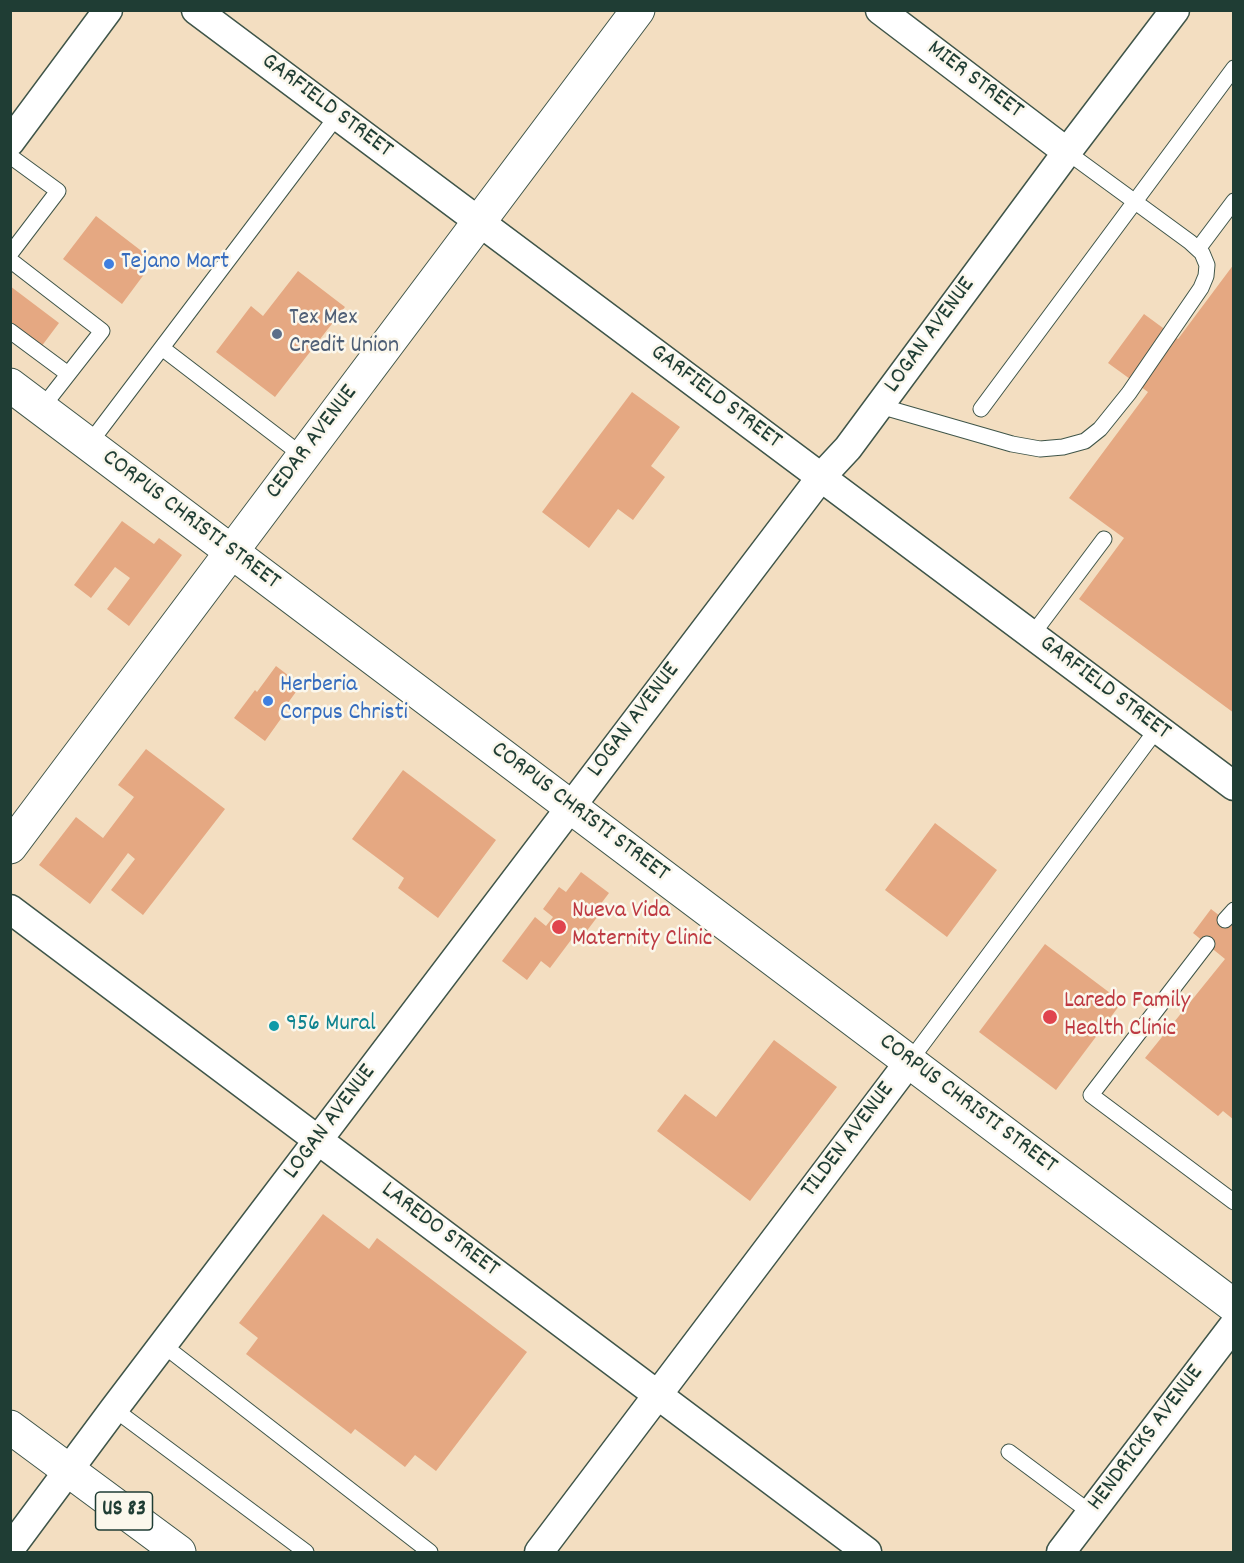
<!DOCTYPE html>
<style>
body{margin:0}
#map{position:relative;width:1244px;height:1563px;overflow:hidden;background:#f3dec1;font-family:Dekko,sans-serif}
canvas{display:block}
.frame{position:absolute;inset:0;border:12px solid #1f3d34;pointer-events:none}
</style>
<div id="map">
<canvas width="1244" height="1563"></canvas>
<div class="frame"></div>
</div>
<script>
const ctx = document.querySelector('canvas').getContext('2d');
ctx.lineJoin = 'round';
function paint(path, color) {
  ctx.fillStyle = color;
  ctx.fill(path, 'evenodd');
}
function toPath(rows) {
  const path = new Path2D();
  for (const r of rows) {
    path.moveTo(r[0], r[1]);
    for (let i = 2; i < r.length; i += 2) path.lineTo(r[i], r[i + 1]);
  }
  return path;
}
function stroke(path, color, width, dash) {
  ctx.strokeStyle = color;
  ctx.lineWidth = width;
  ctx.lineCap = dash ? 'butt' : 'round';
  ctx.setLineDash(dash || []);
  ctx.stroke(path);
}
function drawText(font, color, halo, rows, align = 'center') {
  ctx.font = font + ' Dekko,sans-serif';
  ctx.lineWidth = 5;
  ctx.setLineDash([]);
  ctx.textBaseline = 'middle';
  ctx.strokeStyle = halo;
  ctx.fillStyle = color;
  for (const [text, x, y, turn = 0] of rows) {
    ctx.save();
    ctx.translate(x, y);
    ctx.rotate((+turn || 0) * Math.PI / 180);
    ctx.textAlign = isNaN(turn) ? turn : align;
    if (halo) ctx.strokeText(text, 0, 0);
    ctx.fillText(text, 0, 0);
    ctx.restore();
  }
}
const building = toPath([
 [96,216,148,256,148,269,122,304,63,259],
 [1234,264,1234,713,1079,599,1124,538,1069,498,1148,392,1108,363,1144,314,1178,339],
 [298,271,345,307,275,397,216,352,251,306,263,316],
 [10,286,59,323,41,347,10,324],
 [632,392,680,427,651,466,665,477,633,520,618,509,589,548,542,512],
 [122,521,154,544,159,538,182,555,129,626,107,609,130,578,115,567,91,598,74,585],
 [276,666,301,685,282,711,285,713,265,741,234,718,255,690,257,692],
 [146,749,225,809,143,915,111,890,135,859,128,853,90,904,39,865,76,817,103,838,134,797,118,785],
 [403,770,496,840,438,918,398,888,404,878,352,839],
 [935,823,997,870,947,937,885,890],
 [581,872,609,893,594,913,598,916,586,932,580,928,550,968,541,961,527,980,502,961,535,917,546,926,553,917,543,909,559,887,566,892],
 [1211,909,1234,927,1234,1120,1223,1111,1218,1116,1145,1058,1225,959,1193,933],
 [1045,944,1122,1002,1056,1090,979,1032],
 [774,1040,837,1087,750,1201,657,1131,685,1094,716,1117],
 [323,1214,369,1249,377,1238,527,1352,436,1471,415,1455,405,1467,355,1429,351,1434,246,1354,258,1338,239,1323]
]);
const lane = toPath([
 [10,156,58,191,10,254],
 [1198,249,1234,201],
 [10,260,102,331,41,409],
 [10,331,68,374],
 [162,348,303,456],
 [880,406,1012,444,1040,449,1063,447,1085,441,1100,429,1129,393,1201,288,1206,276,1207,265,1202,253,1190,242,1067,152],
 [981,409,1234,68],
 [89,444,337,116],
 [1032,635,1104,539],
 [1225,920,1234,910],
 [1207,944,1091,1095,1234,1202],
 [909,1062,1157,729],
 [163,1345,430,1552],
 [114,1409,306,1552],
 [1009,1452,1091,1513]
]);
const street = toPath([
 [196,10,1234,786],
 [880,10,1067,152],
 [10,142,108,10],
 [10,909,867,1552],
 [10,1549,114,1409,821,477,848,448,1067,152,1175,10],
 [539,1552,909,1062],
 [1061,1552,1234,1325]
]);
const secondary = toPath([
 [10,385,1234,1306],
 [10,847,638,10]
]);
const primary = toPath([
 [10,1427,179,1552]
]);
const markers = [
 [109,264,6,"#3f7fe0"],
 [277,334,6,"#5c6f8a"],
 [268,701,6,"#3f7fe0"],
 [559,927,8,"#e0444e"],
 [1050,1017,8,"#e0444e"],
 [274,1026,6,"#0f9aa8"]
];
const shields = [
 [124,1511,57]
];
const shieldNames = [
 ["US 83",124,1511]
];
const streetNames = [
 ["MIER STREET",974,81,37],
 ["GARFIELD STREET",326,107,37],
 ["LOGAN AVENUE",931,336,-54],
 ["GARFIELD STREET",715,398,37],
 ["CEDAR AVENUE",313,443,-53],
 ["CORPUS CHRISTI STREET",190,521,37],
 ["GARFIELD STREET",1104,689,37],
 ["LOGAN AVENUE",635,721,-53],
 ["CORPUS CHRISTI STREET",579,813,37],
 ["CORPUS CHRISTI STREET",967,1105,37],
 ["LOGAN AVENUE",331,1123,-53],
 ["TILDEN AVENUE",849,1141,-53],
 ["LAREDO STREET",439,1231,37],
 ["HENDRICKS AVENUE",1147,1439,-53]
];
const shopNames = [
 ["Tejano Mart",121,264],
 ["Herberia",280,687],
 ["Corpus Christi",280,715]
];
const serviceNames = [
 ["Tex Mex",289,320],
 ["Credit Union",289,348]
];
const healthNames = [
 ["Nueva Vida",572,913],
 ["Maternity Clinic",572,941],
 ["Laredo Family",1064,1003],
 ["Health Clinic",1064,1031]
];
const cultureNames = [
 ["956 Mural",286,1026]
];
paint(building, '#e5a882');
stroke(lane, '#3f5549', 17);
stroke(street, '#3f5549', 31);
stroke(secondary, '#3f5549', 35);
stroke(primary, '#3f5549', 35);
stroke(lane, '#fff', 15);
stroke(street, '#fff', 28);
stroke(secondary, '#fff', 33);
stroke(primary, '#fff', 33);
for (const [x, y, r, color] of markers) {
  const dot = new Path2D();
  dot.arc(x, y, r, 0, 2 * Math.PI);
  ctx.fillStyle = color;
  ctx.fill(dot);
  stroke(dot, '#fbf7ec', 2);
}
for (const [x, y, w] of shields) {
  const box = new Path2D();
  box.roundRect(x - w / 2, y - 19, w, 38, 4.5);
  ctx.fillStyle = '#fbf7ec';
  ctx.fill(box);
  stroke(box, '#1f3d34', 1.5);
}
drawText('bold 22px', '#1f3d34', null, shieldNames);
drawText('24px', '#1f3d34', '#fbf7ec', streetNames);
drawText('24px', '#366cbe', '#fbf7ec', shopNames, 'left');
drawText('24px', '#4e5e75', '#fbf7ec', serviceNames, 'left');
drawText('24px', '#be3a42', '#fbf7ec', healthNames, 'left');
drawText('24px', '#0d838f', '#fbf7ec', cultureNames, 'left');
</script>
